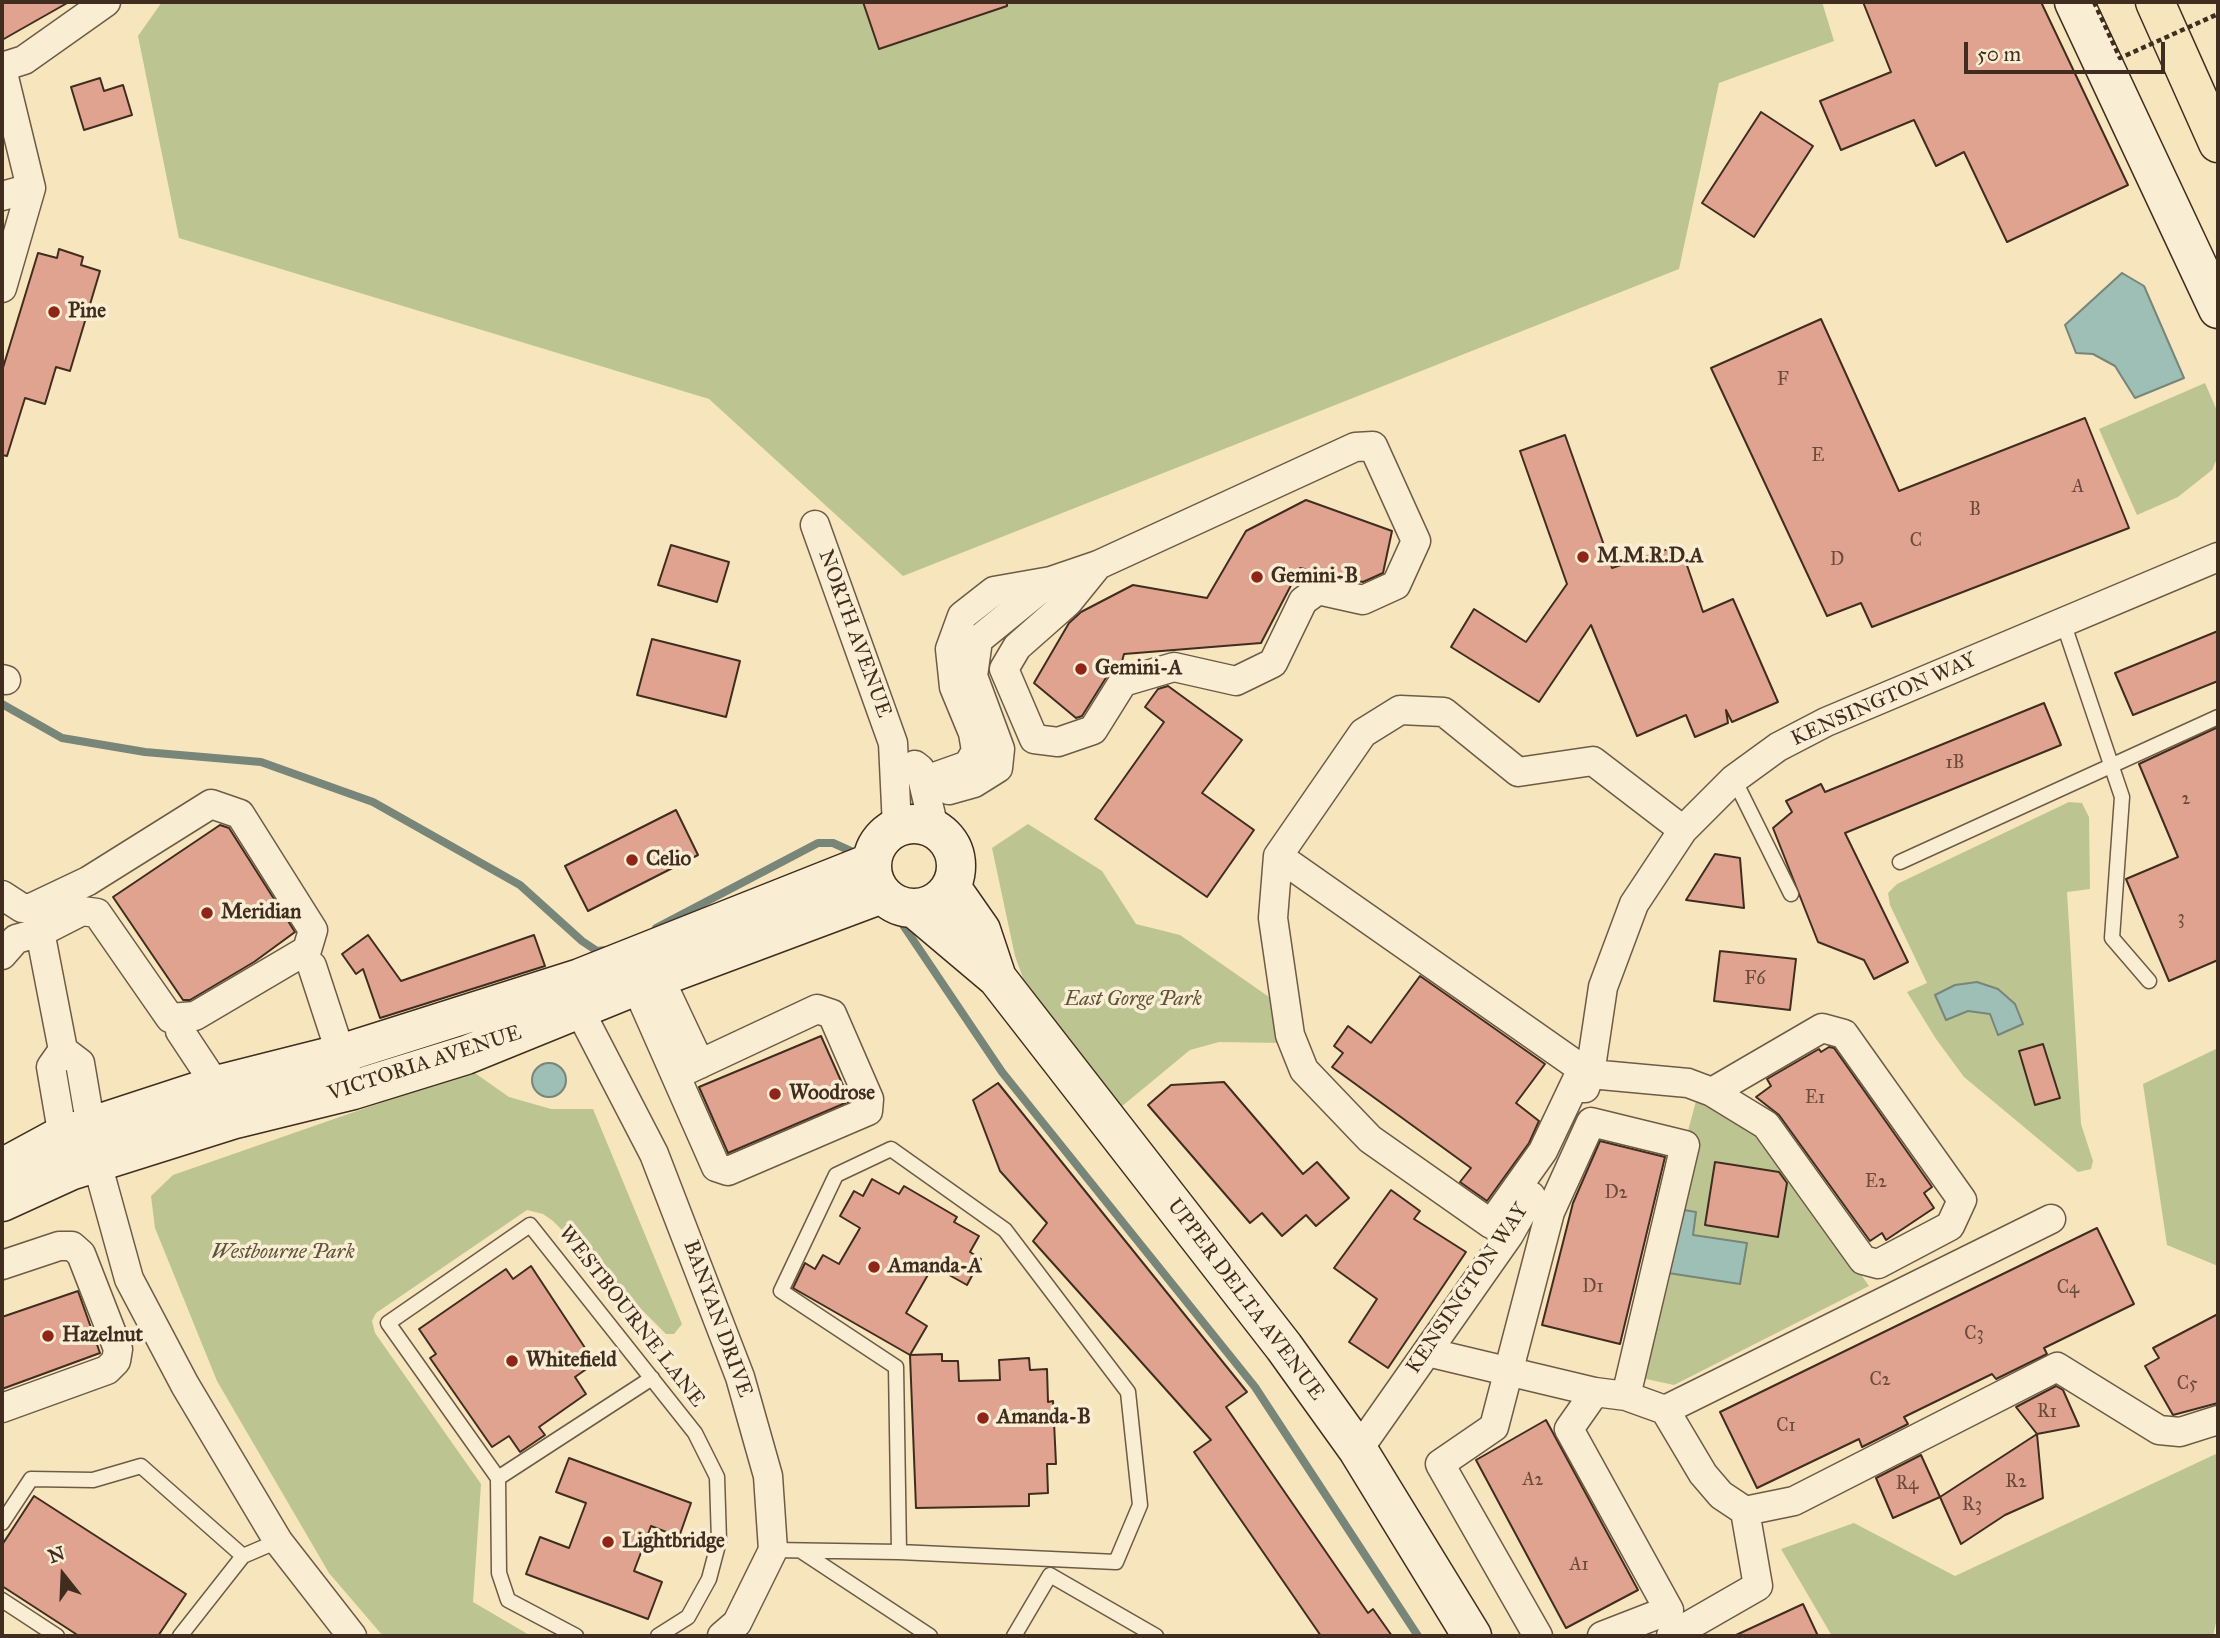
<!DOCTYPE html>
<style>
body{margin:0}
#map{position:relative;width:2220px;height:1638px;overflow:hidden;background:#f6e5bd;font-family:"IM FELL Great Primer",serif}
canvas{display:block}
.frame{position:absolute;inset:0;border:4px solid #412d1f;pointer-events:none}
.north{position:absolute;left:28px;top:1540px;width:70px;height:70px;-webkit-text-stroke:5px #f9eed4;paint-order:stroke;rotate:342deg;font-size:19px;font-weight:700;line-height:28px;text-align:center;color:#412d1f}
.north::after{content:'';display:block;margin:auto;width:24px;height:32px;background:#412d1f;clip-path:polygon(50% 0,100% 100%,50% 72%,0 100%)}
.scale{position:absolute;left:1964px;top:42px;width:201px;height:32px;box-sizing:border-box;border:4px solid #412d1f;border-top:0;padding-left:9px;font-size:21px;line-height:24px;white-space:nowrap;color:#412d1f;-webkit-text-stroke:5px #f9eed4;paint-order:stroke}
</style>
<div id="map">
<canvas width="2220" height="1638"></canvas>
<div class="frame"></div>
<div class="north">N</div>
<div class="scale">50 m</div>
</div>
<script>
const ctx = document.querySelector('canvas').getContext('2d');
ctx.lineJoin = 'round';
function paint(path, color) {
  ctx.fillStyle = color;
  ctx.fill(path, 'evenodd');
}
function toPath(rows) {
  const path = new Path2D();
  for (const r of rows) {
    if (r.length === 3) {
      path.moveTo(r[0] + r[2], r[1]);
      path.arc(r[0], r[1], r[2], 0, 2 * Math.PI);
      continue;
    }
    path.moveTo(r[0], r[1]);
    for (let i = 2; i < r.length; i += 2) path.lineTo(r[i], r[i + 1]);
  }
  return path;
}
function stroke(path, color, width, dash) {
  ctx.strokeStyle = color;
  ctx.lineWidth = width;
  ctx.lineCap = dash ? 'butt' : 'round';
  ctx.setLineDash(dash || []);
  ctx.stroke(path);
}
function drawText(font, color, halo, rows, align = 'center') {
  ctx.font = font + ' "IM FELL Great Primer",serif';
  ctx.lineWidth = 7;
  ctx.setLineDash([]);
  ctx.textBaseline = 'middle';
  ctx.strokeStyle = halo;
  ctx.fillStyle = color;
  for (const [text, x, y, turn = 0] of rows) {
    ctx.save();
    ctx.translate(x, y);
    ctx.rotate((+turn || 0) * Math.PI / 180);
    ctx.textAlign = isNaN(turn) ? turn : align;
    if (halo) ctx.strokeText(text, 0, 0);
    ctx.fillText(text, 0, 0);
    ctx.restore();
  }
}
const green = toPath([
 [162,2,1822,2,1834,41,1719,83,1679,269,903,576,709,399,179,238,138,36],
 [2205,383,2218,413,2218,456,2212,470,2178,497,2137,515,2099,429],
 [2069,802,2082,803,2089,817,2090,889,2067,892,2081,1124,2093,1161,2091,1169,2078,1172,1964,1077,1936,1039,1907,992,1927,983,1890,905,1888,893,1897,884],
 [1028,824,1102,871,1136,924,1180,935,1269,997,1282,1043,1219,1042,1190,1050,1121,1107,1023,978,1015,956,992,848],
 [2218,1048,2218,1266,2167,1245,2143,1084],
 [472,1071,509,1097,551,1109,593,1109,682,1324,674,1334,666,1334,553,1221,543,1214,527,1210,376,1313,372,1321,375,1333,481,1484,473,1602,531,1636,383,1636,329,1573,217,1381,155,1228,151,1196,173,1175],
 [1696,1101,1761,1134,1869,1286,1674,1385,1623,1374],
 [2218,1453,2218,1614,2213,1636,1832,1636,1781,1549,1854,1523,1955,1576]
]);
const water = toPath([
 [2122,273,2144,286,2184,378,2135,398,2115,366,2093,354,2076,353,2065,325,2122,273],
 [1977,982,1998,989,2015,1004,2023,1024,1998,1035,1990,1014,1968,1011,1946,1020,1935,995,1955,985,1977,982],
 [549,1080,17],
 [1678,1209,1696,1212,1693,1235,1747,1243,1740,1284,1668,1273,1678,1209]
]);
const stream = toPath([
 [2,704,62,738,145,752,261,762,373,802,520,885,582,941,597,951,606,950],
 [899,919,1002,1072,1255,1387,1418,1636],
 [656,928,818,843,833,843,853,852]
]);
const building = toPath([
 [2,2,69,2,2,40,2,2],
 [863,2,1007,2,1007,6,879,49,863,2],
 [1863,2,2041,2,2128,185,2007,242,1964,152,1936,166,1914,120,1841,150,1820,101,1891,72,1863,2],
 [100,78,104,91,123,85,132,115,84,130,71,87,100,78],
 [1761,112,1813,146,1754,237,1702,203,1761,112],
 [59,249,83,257,81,265,100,271,70,371,56,367,45,404,25,398,7,456,2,455,2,371,38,253,57,258,59,249],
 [1821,319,1899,491,2085,418,2129,528,1872,627,1861,603,1827,616,1711,368,1821,319],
 [1565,435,1612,568,1680,545,1703,612,1733,599,1778,702,1732,722,1726,710,1728,723,1695,737,1686,715,1637,736,1591,625,1539,702,1451,647,1474,609,1526,642,1567,584,1520,451,1565,435],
 [1306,500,1392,531,1383,573,1363,582,1300,568,1261,643,1124,654,1121,665,1109,673,1082,716,1076,718,1034,683,1069,623,1081,612,1133,585,1207,598,1246,531,1306,500],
 [671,545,729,562,717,602,658,585,671,545],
 [2218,631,2218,681,2133,715,2115,673,2218,631],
 [652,639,740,661,726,717,637,695,652,639],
 [1168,686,1242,740,1202,793,1254,830,1207,897,1095,819,1164,722,1145,707,1158,689,1168,686],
 [2044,703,2061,745,1845,833,1908,962,1874,979,1864,960,1818,942,1773,828,1792,812,1786,801,1821,784,1825,792,2044,703],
 [2218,727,2218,960,2169,981,2126,879,2178,857,2139,764,2218,727],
 [676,810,698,855,588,911,565,866,676,810],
 [220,825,229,828,295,932,254,962,190,1000,183,1000,113,897,220,825],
 [1715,854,1740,858,1744,908,1686,900,1715,854],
 [368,935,401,981,534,935,545,966,380,1018,363,969,356,974,342,954,368,935],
 [1720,951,1796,959,1790,1010,1714,1001,1720,951],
 [1420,976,1545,1064,1516,1103,1539,1121,1529,1143,1487,1201,1460,1182,1471,1168,1332,1067,1343,1053,1334,1046,1348,1026,1371,1043,1420,976],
 [821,1036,850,1101,728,1153,699,1087,821,1036],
 [2043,1044,2060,1098,2035,1105,2019,1051,2043,1044],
 [1829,1047,1834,1048,1932,1187,1924,1193,1934,1208,1886,1240,1882,1233,1870,1241,1779,1115,1756,1097,1771,1086,1767,1079,1819,1049,1821,1052,1829,1047],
 [1224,1082,1303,1174,1317,1162,1349,1198,1316,1226,1306,1215,1282,1236,1262,1213,1250,1223,1148,1105,1171,1085,1224,1082],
 [998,1083,1247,1392,1226,1407,1368,1613,1373,1609,1392,1636,1321,1636,1194,1452,1211,1440,1033,1241,1047,1223,1000,1171,973,1100,998,1083],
 [1600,1141,1665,1157,1620,1344,1542,1325,1573,1203,1600,1141],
 [1715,1162,1779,1172,1787,1183,1778,1237,1705,1225,1715,1162],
 [872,1179,899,1194,904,1186,957,1217,954,1222,979,1236,970,1252,981,1259,967,1285,933,1266,906,1313,927,1326,910,1355,793,1288,805,1263,815,1269,823,1255,839,1264,860,1228,840,1216,854,1191,863,1196,872,1179],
 [1391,1190,1420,1211,1414,1219,1466,1252,1388,1368,1349,1342,1377,1299,1334,1268,1391,1190],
 [2097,1228,2134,1304,2044,1348,2047,1354,1996,1379,1992,1374,1904,1417,1908,1424,1862,1447,1859,1439,1757,1488,1720,1412,2097,1228],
 [531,1266,595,1363,575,1377,586,1394,539,1427,545,1435,520,1452,509,1436,492,1447,430,1358,436,1354,419,1329,506,1269,513,1279,531,1266],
 [78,1291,100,1353,2,1389,2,1317,78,1291],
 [2218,1314,2218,1403,2173,1415,2145,1366,2159,1358,2153,1348,2218,1314],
 [942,1354,942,1361,958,1361,959,1381,1000,1380,999,1360,1029,1358,1030,1370,1047,1369,1048,1402,1053,1401,1056,1464,1047,1464,1048,1493,1029,1494,1029,1506,916,1508,910,1355,942,1354],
 [2056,1386,2063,1390,2079,1426,2037,1434,2016,1407,2056,1386],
 [1546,1420,1638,1590,1566,1628,1476,1460,1546,1420],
 [2037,1434,2043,1498,2005,1515,1961,1544,1940,1497,2037,1434],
 [1921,1455,1940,1497,1893,1518,1876,1478,1921,1455],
 [569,1458,691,1503,679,1537,651,1526,634,1571,662,1582,648,1619,526,1574,540,1537,569,1548,586,1503,556,1492,569,1458],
 [34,1496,186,1594,158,1636,79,1636,2,1586,2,1545,34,1496],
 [1803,1604,1818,1636,1734,1636,1803,1604]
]);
const lane = toPath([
 [2063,622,2122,797,2112,938,2149,981],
 [1734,779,1791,894],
 [1900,862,2218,717],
 [498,1478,652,1378],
 [2,1523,31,1479,93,1480,141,1466,243,1556],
 [773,1550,899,1552,1116,1562,1140,1505,1128,1392,1005,1230,891,1149,836,1175,781,1291,896,1367,899,1552],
 [801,1551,930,1636],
 [2,1600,57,1636],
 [180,1636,243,1556,278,1541],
 [576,1636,508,1600,499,1573,498,1478,388,1323,530,1225,695,1433,717,1477,719,1541,709,1579,688,1617,658,1636],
 [1014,1636,1050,1575,1156,1636]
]);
const street = toPath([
 [2,67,24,60,106,2],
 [2,69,31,188,2,288],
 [2,196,31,188],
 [815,525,893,743,897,827],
 [2,679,6,680],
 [915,765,920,769,934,828],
 [923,781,968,765,976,751,973,733,954,687,950,649,962,616,994,591,1051,581,1098,565,1355,447,1373,446,1416,541,1396,585,1363,600,1318,590,1303,601,1273,663,1236,681,1174,667,1123,682,1093,730,1058,742,1034,739,1004,669,1017,647,1068,602,1098,565],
 [949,790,974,783,998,768,1000,749,973,676,978,640,1048,583],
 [1278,856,1273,918,1290,1035,1304,1070,1370,1139,1491,1224,1543,1151,1582,1069,1278,856,1363,733,1400,710,1444,712,1518,772,1593,761,1683,830],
 [2,895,22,908,31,908,88,881,211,804,240,814,313,930,307,950,195,1016,170,1018,97,913,82,911,41,932,16,939,2,955],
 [37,916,63,1050,80,1063,97,1163,129,1279,185,1385,278,1541,352,1636],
 [652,962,700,1064],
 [312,966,346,1070],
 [629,970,716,1167,728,1171,868,1111,869,1099,832,1014,817,1009,676,1075],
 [570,992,654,1154,740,1377,768,1476,773,1550,737,1623,722,1636],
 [180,1031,225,1099],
 [63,1050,51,1067,66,1155],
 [1590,1074,1688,1083,1712,1092,1766,1125,1863,1260,1878,1264,1950,1226,1962,1200,1844,1034,1822,1028,1712,1092],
 [1585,1088,1590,1074,1603,987,1634,904,1683,830,1734,779,1778,747,1826,722,2218,557],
 [2,1265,59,1246,72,1246,81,1254,118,1349,116,1361,107,1370,2,1408],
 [1427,1352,1595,1392,1626,1396,1665,1410,2051,1219],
 [1595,1392,1569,1429,1669,1610,1602,1636],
 [1665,1410,1703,1474,1721,1495,1745,1511,1794,1501,2057,1367,2159,1430,2180,1432,2218,1420],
 [1358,1450,1509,1235,1531,1196],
 [1538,1636,1440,1464,1494,1427,1550,1212,1591,1122,1685,1145,1626,1396],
 [1671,1636,1758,1586,1745,1511]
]);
const secondary = toPath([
 [2074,2,2218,309],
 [914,866,42],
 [951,887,981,930,997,978],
 [914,908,997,978,1284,1347,1358,1450,1472,1636],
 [2,1168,61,1136,217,1085,340,1054,580,978,870,863],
 [2,1202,70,1171,235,1119,353,1090,466,1055,636,986,882,894]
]);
const primary = toPath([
 [2155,2,2218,143]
]);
const pathBridge = toPath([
 [2094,2,2120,58,2218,14]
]);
const markers = [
 [54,312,7,"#8f2418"],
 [1583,557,7,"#8f2418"],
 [1257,577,7,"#8f2418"],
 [1081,669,7,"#8f2418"],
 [632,860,7,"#8f2418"],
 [207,913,7,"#8f2418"],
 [775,1094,7,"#8f2418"],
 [874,1267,7,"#8f2418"],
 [48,1336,7,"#8f2418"],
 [512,1361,7,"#8f2418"],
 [983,1418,7,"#8f2418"],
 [608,1542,7,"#8f2418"]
];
const numberNames = [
 ["F",1783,381],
 ["E",1818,457],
 ["A",2078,488],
 ["B",1975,511],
 ["C",1916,542],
 ["D",1837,561],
 ["1B",1955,764],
 ["2",2186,800],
 ["3",2181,919],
 ["F6",1755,980],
 ["E1",1815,1099],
 ["E2",1876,1183],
 ["D2",1616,1194],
 ["D1",1593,1288],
 ["C4",2068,1289],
 ["C3",1974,1335],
 ["C2",1880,1381],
 ["C5",2187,1385],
 ["R1",2047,1413],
 ["C1",1786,1427],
 ["A2",1533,1481],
 ["R2",2016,1483],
 ["R4",1907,1485],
 ["R3",1972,1506],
 ["A1",1579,1566]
];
const poiNames = [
 ["Pine",68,312],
 ["M.M.R.D.A",1597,557],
 ["Gemini-B",1271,577],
 ["Gemini-A",1095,669],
 ["Celio",646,860],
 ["Meridian",221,913],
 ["Woodrose",789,1094],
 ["Amanda-A",888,1267],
 ["Hazelnut",62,1336],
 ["Whitefield",526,1361],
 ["Amanda-B",997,1418],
 ["Lightbridge",622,1542]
];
const streetNames = [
 ["NORTH AVENUE",854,634,70],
 ["KENSINGTON WAY",1884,700,-24],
 ["VICTORIA AVENUE",425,1064,-18],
 ["KENSINGTON WAY",1468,1289,-56],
 ["UPPER DELTA AVENUE",1245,1300,53],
 ["WESTBOURNE LANE",631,1317,52],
 ["BANYAN DRIVE",717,1319,70]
];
const parkNames = [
 ["East Gorge Park",1133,1000],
 ["Westbourne Park",283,1253]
];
paint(green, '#bcc591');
paint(water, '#9dbfb5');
stroke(water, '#788579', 2);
stroke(stream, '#788579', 8);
paint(building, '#e0a390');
stroke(building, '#412d1f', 2);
stroke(lane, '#6e5b46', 17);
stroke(street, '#6e5b46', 31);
stroke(secondary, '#412d1f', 41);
stroke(primary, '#412d1f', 41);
stroke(lane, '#f9eed4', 14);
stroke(street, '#f9eed4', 28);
stroke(secondary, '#f9eed4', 38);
stroke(primary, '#f6e5bd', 38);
stroke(pathBridge, '#412d1f', 4.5, [5, 3.5]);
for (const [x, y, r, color] of markers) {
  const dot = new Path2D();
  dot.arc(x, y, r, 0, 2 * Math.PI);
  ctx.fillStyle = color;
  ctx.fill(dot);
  stroke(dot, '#f9eed4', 2.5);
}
drawText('18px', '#694a3b', null, numberNames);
drawText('bold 21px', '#412d1f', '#f9eed4', poiNames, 'left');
drawText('21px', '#412d1f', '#f9eed4', streetNames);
drawText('italic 21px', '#60533c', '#f9eed4', parkNames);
</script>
